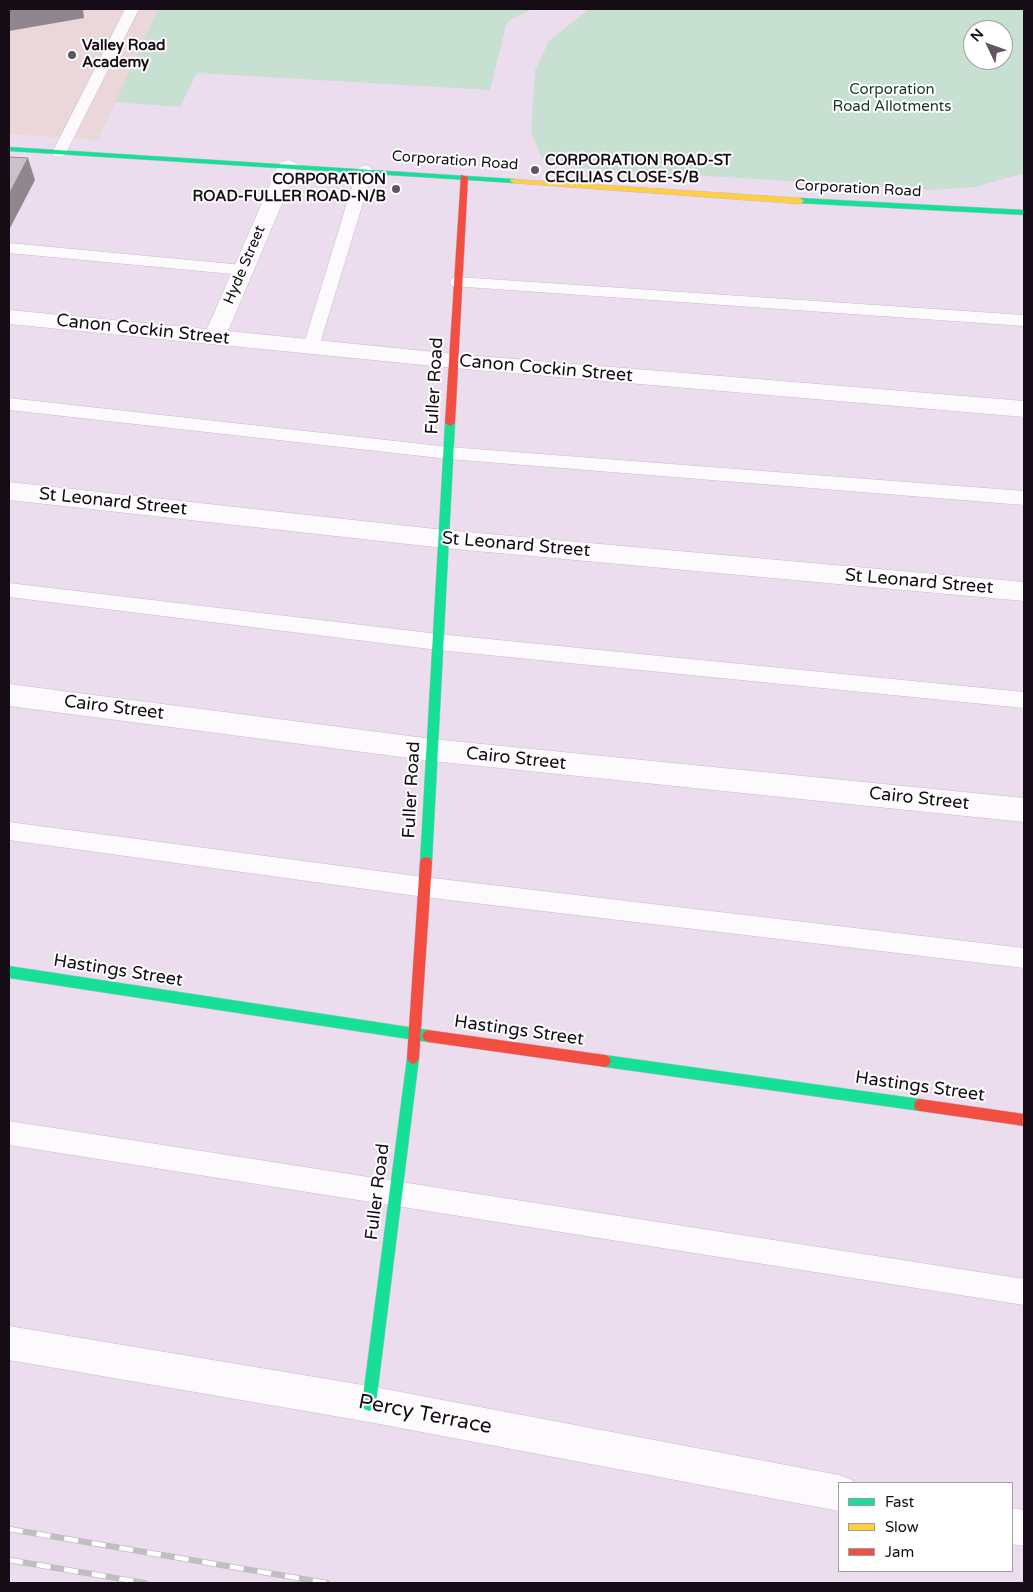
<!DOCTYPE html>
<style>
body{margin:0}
#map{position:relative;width:1033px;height:1592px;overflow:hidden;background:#ecddee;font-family:"Varela Round",sans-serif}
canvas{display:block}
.frame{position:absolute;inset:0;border:10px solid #150c16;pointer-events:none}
.legend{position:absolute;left:838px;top:1482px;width:175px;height:90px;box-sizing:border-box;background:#fff;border:1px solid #a19ea2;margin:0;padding:6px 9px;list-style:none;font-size:15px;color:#150c16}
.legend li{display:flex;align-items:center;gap:10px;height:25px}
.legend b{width:25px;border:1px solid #a19ea2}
.north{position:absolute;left:963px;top:20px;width:50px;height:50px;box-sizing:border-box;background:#fff;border:1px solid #a19ea2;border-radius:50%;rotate:312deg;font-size:14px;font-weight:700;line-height:20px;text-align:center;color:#150c16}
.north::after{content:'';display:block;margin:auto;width:18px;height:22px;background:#605562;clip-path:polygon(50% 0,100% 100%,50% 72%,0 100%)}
</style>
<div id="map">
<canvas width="1033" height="1592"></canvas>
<div class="frame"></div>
<ul class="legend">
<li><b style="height:6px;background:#16e098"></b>Fast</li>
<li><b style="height:6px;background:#ffcf43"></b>Slow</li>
<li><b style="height:6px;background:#f24e42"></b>Jam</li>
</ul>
<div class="north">N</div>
</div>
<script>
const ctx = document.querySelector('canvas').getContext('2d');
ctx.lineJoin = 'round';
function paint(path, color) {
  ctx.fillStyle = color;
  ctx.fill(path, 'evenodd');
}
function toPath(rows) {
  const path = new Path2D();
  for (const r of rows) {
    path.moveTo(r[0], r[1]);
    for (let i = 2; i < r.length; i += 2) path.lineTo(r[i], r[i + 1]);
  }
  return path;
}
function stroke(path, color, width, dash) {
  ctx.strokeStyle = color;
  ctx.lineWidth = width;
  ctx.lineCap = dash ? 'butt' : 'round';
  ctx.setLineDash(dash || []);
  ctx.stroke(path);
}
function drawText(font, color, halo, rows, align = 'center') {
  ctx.font = font + ' "Varela Round",sans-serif';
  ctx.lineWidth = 4;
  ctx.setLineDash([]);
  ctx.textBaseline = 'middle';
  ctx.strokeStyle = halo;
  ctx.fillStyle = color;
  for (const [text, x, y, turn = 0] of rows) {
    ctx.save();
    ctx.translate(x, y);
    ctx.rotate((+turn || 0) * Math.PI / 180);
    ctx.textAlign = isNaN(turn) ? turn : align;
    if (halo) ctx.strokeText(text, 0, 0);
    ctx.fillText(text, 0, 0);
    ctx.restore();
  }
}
const education = toPath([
 [9,9,158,9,98,140,9,134]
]);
const green = toPath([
 [158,9,531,9,507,22,490,90,197,73,180,107,115,102],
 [589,9,1024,9,1024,173,976,187,930,190,567,167,543,161,531,132,535,70,549,41],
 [973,30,1003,30,1003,60,973,60]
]);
const lane = toPath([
 [125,9,139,9,66,153,64,156,59,157,54,156,52,153,125,9],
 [365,165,370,167,373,170,319,347,317,351,311,353,305,351,303,347,357,170,360,167,365,165],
 [9,243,243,265,249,266,251,270,249,274,243,275,9,253,9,243],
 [458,277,1024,315,1024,326,452,286,450,282,452,278,458,277],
 [9,398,449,447,1024,491,1024,505,449,459,9,410,9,398],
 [9,583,438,634,1024,692,1024,708,438,650,9,597,9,583],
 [9,822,424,877,1024,948,1024,968,424,897,9,840,9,822],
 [9,1121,1024,1279,1024,1305,9,1145,9,1121]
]);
const street = toPath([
 [288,160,295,162,298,166,228,331,454,354,1024,401,1024,417,454,368,9,324,9,310,207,329,278,166,281,162,288,160],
 [9,482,444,530,1024,582,1024,601,444,548,9,500,9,482],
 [9,684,432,739,1024,798,1024,822,432,761,9,706,9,684],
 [9,1326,369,1386,839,1475,852,1480,853,1483,839,1483,839,1511,369,1422,9,1360,9,1326],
 [1012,1508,1024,1510,1024,1546,1012,1544,1012,1508]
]);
const fast = toPath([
 [9,147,514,179,518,181,514,183,9,151,9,147],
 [800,198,1024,210,1024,215,797,203,796,201,800,198],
 [450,420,455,423,432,862,430,866,426,867,422,866,420,862,445,423,450,420],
 [9,966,428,1030,432,1032,434,1036,432,1040,428,1042,9,978,9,966],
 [413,1052,417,1054,419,1058,376,1404,374,1409,369,1411,364,1409,362,1404,407,1058,409,1054,413,1052],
 [605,1055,920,1099,925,1101,926,1105,925,1109,920,1111,605,1067,601,1065,599,1061,601,1057,605,1055]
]);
const slow = toPath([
 [511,179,800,198,804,201,800,204,514,183,510,181,511,179]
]);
const jam = toPath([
 [461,175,468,177,455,423,450,426,445,423,461,175],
 [426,857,430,858,432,862,419,1058,417,1062,413,1064,409,1062,407,1058,420,862,422,858,426,857],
 [428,1030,605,1055,609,1057,611,1061,609,1065,605,1067,428,1042,424,1040,422,1036,424,1032,428,1030],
 [920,1099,1024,1114,1024,1126,920,1111,915,1109,914,1105,915,1101,920,1099]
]);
const rail = toPath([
 [9,1529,327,1583],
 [9,1560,145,1583]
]);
const shadedWall = toPath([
 [9,9,83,9,84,18,9,31],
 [28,158,35,180,9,230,9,194]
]);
const building = toPath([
 [9,157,28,158,9,194,9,157]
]);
const markers = [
 [72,55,5,"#605562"],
 [535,170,5,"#605562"],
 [396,189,5,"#605562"]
];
const farPoinames = [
 ["Valley Road",82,46],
 ["Academy",82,63],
 ["CORPORATION ROAD-ST",545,161],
 ["CECILIAS CLOSE-S/B",545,178],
 ["CORPORATION",386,180,"right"],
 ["ROAD-FULLER ROAD-N/B",386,197,"right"]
];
const farParknames = [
 ["Corporation",892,90],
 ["Road Allotments",892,107]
];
const farStreetnames = [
 ["Corporation Road",455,161,4],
 ["Corporation Road",858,189,3],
 ["Hyde Street",245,265,-67]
];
const streetNames = [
 ["Canon Cockin Street",143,330,6],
 ["Canon Cockin Street",546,369,5],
 ["Fuller Road",435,386,-87],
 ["St Leonard Street",113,502,6],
 ["St Leonard Street",516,545,5],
 ["St Leonard Street",919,582,5],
 ["Cairo Street",114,708,7],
 ["Cairo Street",516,759,6],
 ["Fuller Road",412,790,-87],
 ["Cairo Street",919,799,6],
 ["Hastings Street",118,971,9],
 ["Hastings Street",519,1031,8],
 ["Hastings Street",920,1087,8],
 ["Fuller Road",378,1192,-83]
];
const nearStreetnames = [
 ["Percy Terrace",425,1415,11]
];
paint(education, '#ebd6da');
paint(green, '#c7e0d1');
stroke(lane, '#c6bbc8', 1);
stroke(street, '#c6bbc8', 1);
stroke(fast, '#c6bbc8', 1);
stroke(slow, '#c6bbc8', 1);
stroke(jam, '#c6bbc8', 1);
paint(lane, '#fcfafc');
paint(street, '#fcfafc');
paint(fast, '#16e098');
paint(slow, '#ffcf43');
paint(jam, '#f24e42');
stroke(rail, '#c1bdc2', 6);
stroke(rail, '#fff', 4.5, [14]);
paint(shadedWall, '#90868e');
paint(building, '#cec0cb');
stroke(building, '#90868e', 1);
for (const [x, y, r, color] of markers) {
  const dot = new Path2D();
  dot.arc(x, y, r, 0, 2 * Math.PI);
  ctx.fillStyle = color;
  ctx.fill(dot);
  stroke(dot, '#fff', 2);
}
drawText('bold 15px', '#150c16', '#fff', farPoinames, 'left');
drawText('15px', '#153821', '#fff', farParknames);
drawText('15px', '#150c16', '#fff', farStreetnames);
drawText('18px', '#150c16', '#fff', streetNames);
drawText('21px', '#150c16', '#fff', nearStreetnames);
</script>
